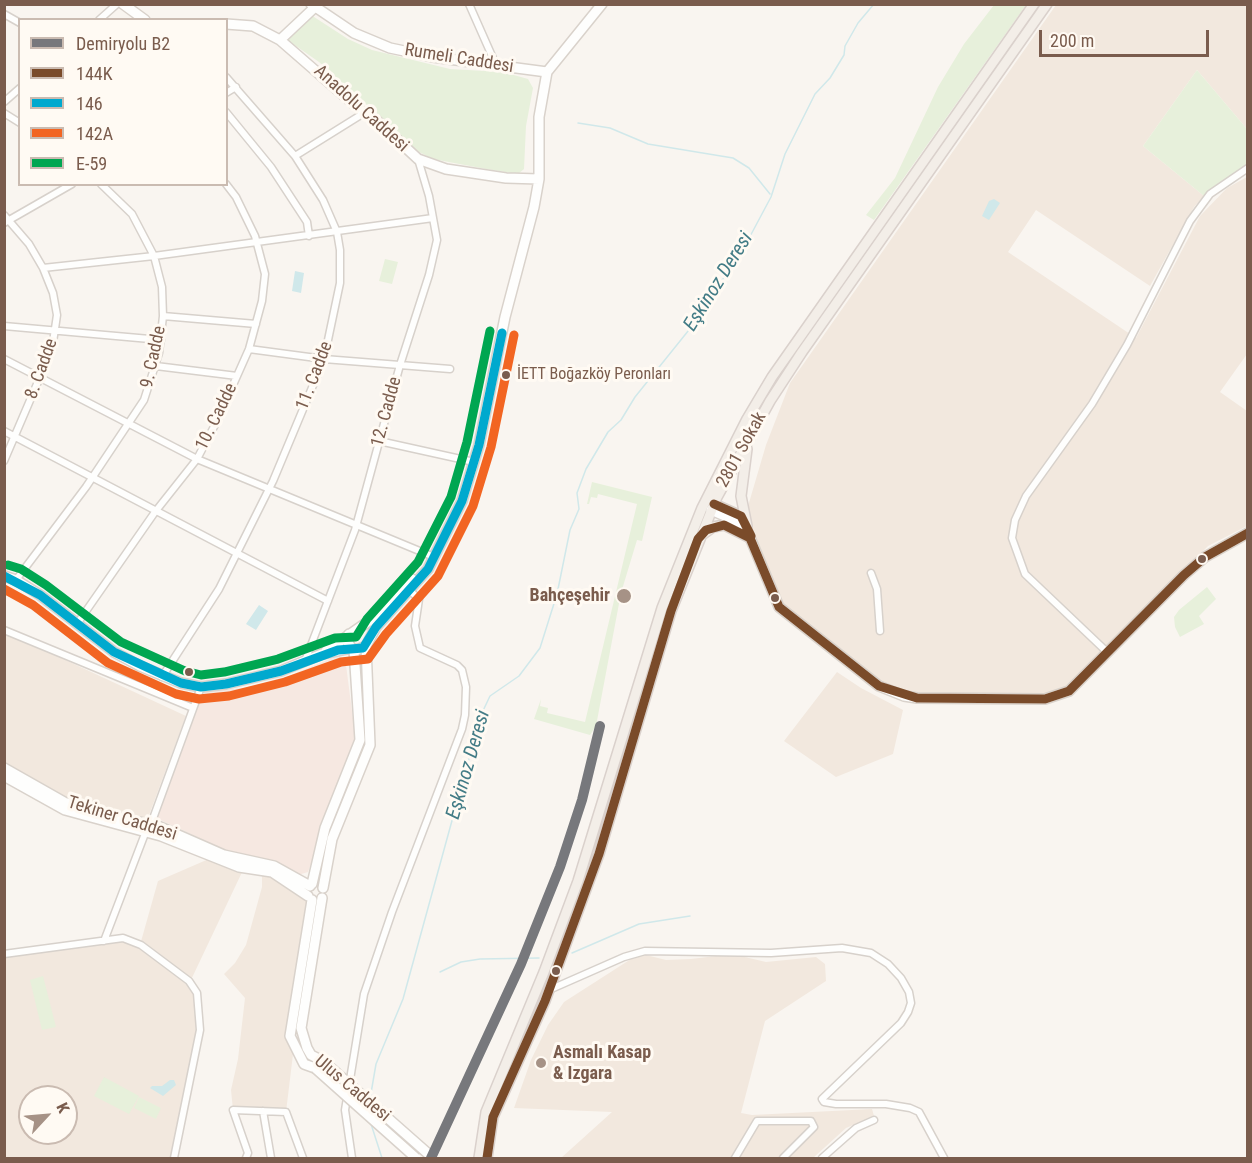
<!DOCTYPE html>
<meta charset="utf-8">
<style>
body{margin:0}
#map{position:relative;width:1252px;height:1163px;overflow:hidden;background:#f9f5f0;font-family:"Roboto Condensed",sans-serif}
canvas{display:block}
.frame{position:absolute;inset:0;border:6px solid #7a5c4d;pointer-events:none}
.legend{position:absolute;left:18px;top:18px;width:210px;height:168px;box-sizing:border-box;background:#fffaf3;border:2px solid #cabbb1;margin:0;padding:8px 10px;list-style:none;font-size:18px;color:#7a5c4d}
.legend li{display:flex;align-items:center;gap:12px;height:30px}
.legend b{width:30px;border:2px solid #cabbb1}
.north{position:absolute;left:18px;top:1085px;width:60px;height:60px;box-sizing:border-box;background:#fffaf3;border:2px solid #cabbb1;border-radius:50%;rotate:64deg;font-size:16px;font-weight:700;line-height:24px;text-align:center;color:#7a5c4d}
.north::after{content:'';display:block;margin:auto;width:21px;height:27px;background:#a69286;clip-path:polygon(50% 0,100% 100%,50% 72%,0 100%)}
.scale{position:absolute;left:1039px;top:30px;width:170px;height:27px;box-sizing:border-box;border:3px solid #7a5c4d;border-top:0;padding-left:8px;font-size:18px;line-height:21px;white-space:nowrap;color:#7a5c4d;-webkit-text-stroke:4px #fffaf3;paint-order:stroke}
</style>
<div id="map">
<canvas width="1252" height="1163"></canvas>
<div class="frame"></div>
<ul class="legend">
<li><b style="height:8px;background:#77787c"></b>Demiryolu B2</li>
<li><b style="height:8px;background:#7a4b2a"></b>144K</li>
<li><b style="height:8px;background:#00a9ce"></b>146</li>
<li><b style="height:8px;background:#f26522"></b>142A</li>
<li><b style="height:8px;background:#00a651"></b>E-59</li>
</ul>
<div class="north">K</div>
<div class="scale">200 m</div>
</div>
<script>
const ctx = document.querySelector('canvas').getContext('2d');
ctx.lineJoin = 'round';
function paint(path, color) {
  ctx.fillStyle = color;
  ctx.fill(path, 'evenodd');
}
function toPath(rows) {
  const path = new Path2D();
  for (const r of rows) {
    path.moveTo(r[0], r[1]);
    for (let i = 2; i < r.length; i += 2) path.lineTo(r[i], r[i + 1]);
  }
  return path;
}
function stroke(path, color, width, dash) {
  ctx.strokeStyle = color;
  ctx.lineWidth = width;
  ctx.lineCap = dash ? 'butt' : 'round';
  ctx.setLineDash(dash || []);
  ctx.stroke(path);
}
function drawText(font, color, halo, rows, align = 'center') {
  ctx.font = font + ' "Roboto Condensed",sans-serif';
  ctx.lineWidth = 6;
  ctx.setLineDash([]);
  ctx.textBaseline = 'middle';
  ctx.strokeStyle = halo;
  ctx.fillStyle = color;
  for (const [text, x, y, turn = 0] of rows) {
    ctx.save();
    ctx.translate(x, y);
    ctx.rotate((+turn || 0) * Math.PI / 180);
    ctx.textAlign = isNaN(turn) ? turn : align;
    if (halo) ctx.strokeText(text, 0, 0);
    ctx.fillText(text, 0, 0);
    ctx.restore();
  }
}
const residential = toPath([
 [1056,5,1247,5,1247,129,1197,70,1143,146,1204,196,1194,207,1150,286,1036,210,1008,252,1136,338,1200,216,1227,188,1247,177,1247,354,1220,392,1247,411,1247,526,1208,546,1068,688,1046,695,911,694,886,686,810,630,776,596,746,513,766,445,790,383],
 [5,632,186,716,146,823,89,811,5,768],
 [837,672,861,688,903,710,893,754,836,777,784,741],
 [211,858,244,868,190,982,195,988,200,1030,174,1158,5,1158,4,954,123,938,140,945,158,881],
 [30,1097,66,1097,66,1133,30,1133],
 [262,871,310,898,290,1025,294,1046,286,1112,233,1110,231,1090,238,1059,245,998,224,974,235,963,246,945,262,887],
 [732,954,766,962,816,957,825,964,826,981,765,1021,741,1113,752,1115,872,1109,874,1116,846,1128,813,1158,561,1158,612,1112,514,1108,531,1060,548,1025,564,1002,631,959,646,955,666,960,691,959]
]);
const commercial = toPath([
 [339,655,346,665,356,742,308,872,298,875,212,847,210,843,156,818,202,692,244,688,291,675]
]);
const green = toPath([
 [994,5,1026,5,874,220,866,215,895,178,938,87,964,44],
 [311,15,348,39,372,50,450,69,503,72,528,79,533,88,526,126,524,169,518,174,486,169,433,159,419,152,319,62,286,39],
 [1197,70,1247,129,1247,166,1204,196,1143,146],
 [385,259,398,262,392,284,379,281],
 [592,482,652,497,642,541,637,540,621,593,596,726,590,735,534,719,541,699,540,706,548,708,547,713,585,722,637,504,598,494,597,498,591,497,589,504,587,504],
 [1207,587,1216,599,1199,616,1204,624,1180,637,1175,627,1174,617,1179,610],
 [43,976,56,1027,42,1030,30,980],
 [104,1077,139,1096,129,1114,94,1096],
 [139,1097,161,1108,156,1119,134,1108]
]);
const water = toPath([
 [994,199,1000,203,989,220,982,216,989,201],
 [295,271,304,273,301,293,292,291],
 [259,605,268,611,256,630,246,624],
 [170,1080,174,1080,176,1085,163,1096,150,1088,152,1086,162,1086]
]);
const stream = toPath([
 [578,123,610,128,648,144,733,158,749,168,770,194],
 [572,953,639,924,690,916],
 [440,972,461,962,480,959,539,958],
 [370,1099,376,1064,403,999,481,715,490,696,519,676,540,648,557,594,570,530,579,509,577,493,586,469,608,432,621,420,635,397,709,305,715,290,739,257,771,197,785,154,815,94,830,78,844,55,845,46,858,23,874,4],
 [371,1124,382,1158]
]);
const street = toPath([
 [469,4,496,65],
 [4,14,20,23],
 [99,20,117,4],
 [226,93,236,87],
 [4,102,20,88],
 [226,112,271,167,307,222,309,236],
 [4,113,20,123],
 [295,156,364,113],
 [4,215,29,244,43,268,53,293,57,315,52,349,4,461],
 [4,223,72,184],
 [43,268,154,256,433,218],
 [163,316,256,324],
 [4,326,161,340],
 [249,349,324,359,450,369],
 [4,359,197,459,434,557],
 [156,366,237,376],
 [4,431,328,601],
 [379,441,474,462],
 [871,573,877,589,880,631],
 [16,580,86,487,144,400,159,353,163,316,162,287,154,256,132,214,101,184],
 [77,624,155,512,197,459,217,421,249,349,262,301,265,274,255,236,236,197,226,184],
 [4,630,193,708],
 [1106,651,1025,574,1012,538,1015,520,1026,496,1092,404,1127,345,1190,221,1210,194,1248,168],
 [305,661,355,530,400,365,429,275,437,240,429,196,418,159],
 [162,677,219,589,273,481,324,359,340,283,340,250,337,232,323,200,295,156,226,77],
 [151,824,201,687],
 [104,941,146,831],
 [4,954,123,938,141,945,189,981,197,993,200,1030,174,1158],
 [549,990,624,957,645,951,771,953,842,948,871,953,888,964,901,978,909,992,911,1003,908,1012,901,1023,822,1099,824,1102,836,1104,886,1104,910,1108,919,1112,944,1158],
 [263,1111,271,1158],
 [246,1158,248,1153,233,1110,286,1112,303,1158],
 [352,1158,345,1110,364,994,392,912,462,729,465,715,466,687,462,670,457,665,420,648,415,626,419,599,408,589],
 [735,1158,757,1121,811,1121,814,1127,783,1158],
 [822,1158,856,1128,874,1120]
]);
const secondary = toPath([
 [123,4,145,20],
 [311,4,354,33,390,48,433,57,547,72],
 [226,24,253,26,280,40,364,113,375,119,418,159,446,169,506,178,539,179],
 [280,40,314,8],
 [714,504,741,516,779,607,879,686,904,696,917,698,1045,699,1069,691,1184,575,1205,557,1248,533],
 [711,510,732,519,746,533],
 [4,576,16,580,40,595,114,652,140,666,181,683,201,687,226,684,281,671,322,654,351,648],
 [349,634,347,640,351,648,357,650,366,646,376,627,428,569,462,501,479,445,505,317,534,207,539,179,539,117,547,72,602,4],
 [326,651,372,619,412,579],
 [4,768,64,802,99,814,158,826,224,855,274,866,310,886],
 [4,776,65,810,161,836,239,867,272,872,308,896],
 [312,884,325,828,360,740,354,650],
 [323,888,332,839,370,745,366,646],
 [322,898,301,1028,307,1048,311,1055,323,1061],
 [312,900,290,1036,304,1064,315,1068]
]);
const primary = toPath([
 [747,526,741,496,747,449],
 [702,535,713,527,724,525,750,538],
 [479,1158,486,1112,544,972,578,881,662,608,702,508,747,419,772,377,1034,4],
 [487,1158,493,1117,545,1001,599,854,671,611,717,497,770,401,802,352,1047,4]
]);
const secondaryBridge = toPath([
 [323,1061,433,1158],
 [315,1068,416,1158]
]);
const bus1 = toPath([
 [714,504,741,516,751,536],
 [487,1158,493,1117,545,1001,599,854,671,611,698,539,706,530,724,525,750,538,779,607,879,686,917,698,1045,699,1069,691,1184,575,1205,557,1248,533]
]);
const bus2 = toPath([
 [4,576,40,595,114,652,181,683,201,687,226,684,281,671,338,650,363,648,376,627,428,569,462,501,479,445,502,333]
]);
const bus3 = toPath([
 [4,589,33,605,108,663,176,694,199,699,229,696,285,682,341,662,368,659,386,634,438,576,473,506,491,447,514,335]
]);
const bus4 = toPath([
 [8,565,21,569,46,585,121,642,185,671,201,675,224,672,278,659,335,638,356,637,367,619,418,562,451,497,467,442,490,331]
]);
const rail1 = toPath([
 [431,1158,521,964,560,867,582,800,600,726]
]);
const markers = [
 [506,375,5,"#7a5c4d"],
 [1202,559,5,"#7a5c4d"],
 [624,596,8,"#a69286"],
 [775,598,5,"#7a5c4d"],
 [189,672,5,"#7a5c4d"],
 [556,971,5,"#7a5c4d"],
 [541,1063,6,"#a69286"]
];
const busNames = [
 ["İETT Boğazköy Peronları",517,375]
];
const streetNames = [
 ["Rumeli Caddesi",459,59,9],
 ["Anadolu Caddesi",361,109,42],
 ["9. Cadde",154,357,-78],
 ["8. Cadde",42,369,-70],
 ["11. Cadde",315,376,-69],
 ["12. Cadde",387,412,-75],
 ["10. Cadde",217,417,-64],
 ["2801 Sokak",742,450,-61],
 ["Tekiner Caddesi",122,819,17],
 ["Ulus Caddesi",352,1089,40]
];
const poiNames = [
 ["Bahçeşehir",610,596],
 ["Asmalı Kasap",553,1053,"left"],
 ["& Izgara",553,1074,"left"]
];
const waterNames = [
 ["Eşkinoz Deresi",719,282,-58],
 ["Eşkinoz Deresi",469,765,-74]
];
paint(residential, '#f2e8de');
paint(commercial, '#f6e8e1');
paint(green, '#e7f0db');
paint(water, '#d0e8ea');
stroke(stream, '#d0e8ea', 1.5);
stroke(street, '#d7d1cb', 9);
stroke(secondary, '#d9d2cb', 12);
stroke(primary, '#dad1cc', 12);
stroke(street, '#fefefd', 6);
stroke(secondary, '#fefefd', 9);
stroke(primary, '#f3eee8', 9);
stroke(secondaryBridge, '#d9d2cb', 12, []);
stroke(secondaryBridge, '#fefefd', 9);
stroke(bus1, '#7a4b2a', 9);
stroke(bus2, '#00a9ce', 9);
stroke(bus3, '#f26522', 9);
stroke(bus4, '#00a651', 9);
stroke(rail1, '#77787c', 10);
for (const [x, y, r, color] of markers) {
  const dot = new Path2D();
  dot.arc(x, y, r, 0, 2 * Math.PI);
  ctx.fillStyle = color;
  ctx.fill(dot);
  stroke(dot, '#fffaf3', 2);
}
drawText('16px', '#7a5c4d', '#fffaf3', busNames, 'left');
drawText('18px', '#7a5c4d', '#fffaf3', streetNames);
drawText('bold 18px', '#7a5c4d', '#fffaf3', poiNames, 'right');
drawText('italic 20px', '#437c86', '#fffaf3', waterNames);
</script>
